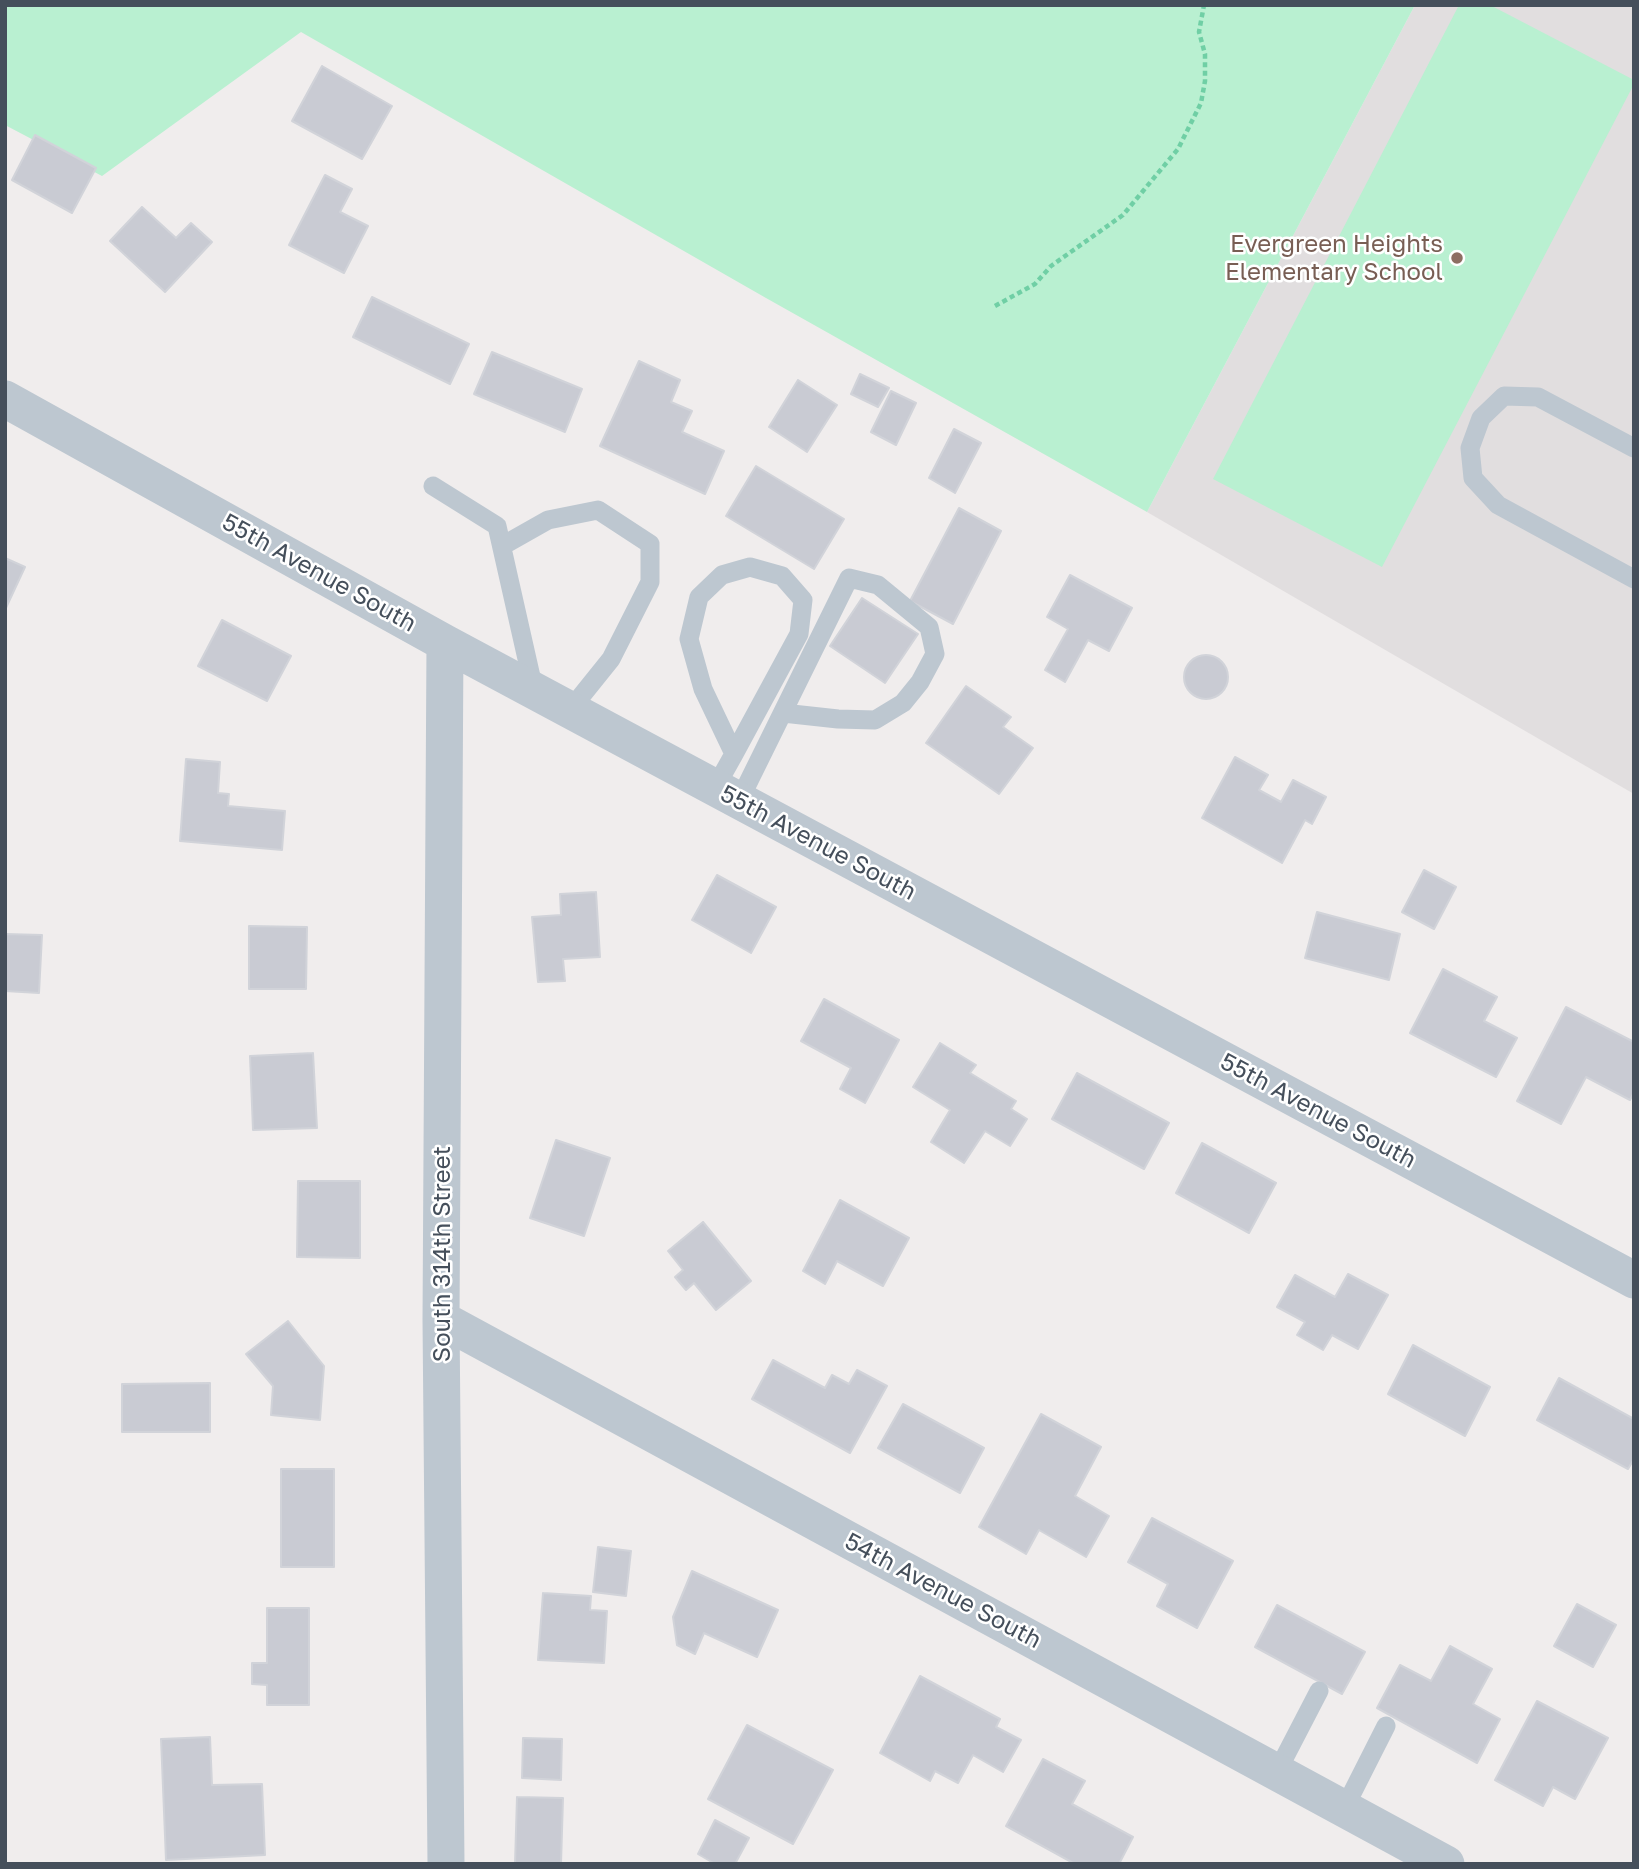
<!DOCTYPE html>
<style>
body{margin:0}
#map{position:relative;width:1639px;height:1869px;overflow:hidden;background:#f0eded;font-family:"Golos Text",sans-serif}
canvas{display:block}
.frame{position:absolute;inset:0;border:7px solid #454f5b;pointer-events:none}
</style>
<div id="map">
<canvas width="1639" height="1869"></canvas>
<div class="frame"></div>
</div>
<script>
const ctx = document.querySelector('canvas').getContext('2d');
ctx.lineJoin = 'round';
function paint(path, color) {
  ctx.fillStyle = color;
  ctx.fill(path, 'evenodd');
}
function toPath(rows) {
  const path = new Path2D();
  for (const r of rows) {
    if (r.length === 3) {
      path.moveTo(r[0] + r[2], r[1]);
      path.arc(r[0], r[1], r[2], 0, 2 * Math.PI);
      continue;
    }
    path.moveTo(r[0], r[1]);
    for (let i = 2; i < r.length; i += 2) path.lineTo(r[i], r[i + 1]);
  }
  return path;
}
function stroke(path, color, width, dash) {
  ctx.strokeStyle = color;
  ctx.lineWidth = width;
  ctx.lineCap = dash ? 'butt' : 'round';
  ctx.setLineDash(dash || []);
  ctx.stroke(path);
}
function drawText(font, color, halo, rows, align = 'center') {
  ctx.font = font + ' "Golos Text",sans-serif';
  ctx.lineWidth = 5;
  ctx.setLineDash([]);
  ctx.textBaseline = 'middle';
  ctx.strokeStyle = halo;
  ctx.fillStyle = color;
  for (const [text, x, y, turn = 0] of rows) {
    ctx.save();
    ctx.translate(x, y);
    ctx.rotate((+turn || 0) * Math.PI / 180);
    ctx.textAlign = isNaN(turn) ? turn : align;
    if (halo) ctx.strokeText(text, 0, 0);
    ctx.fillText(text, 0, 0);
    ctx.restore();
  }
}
const education = toPath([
 [1415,5,1634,5,1634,794,1147,512]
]);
const green = toPath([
 [5,5,1415,5,1147,512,766,298,301,32,102,176,5,125],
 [1459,5,1490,5,1634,80,1634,84,1382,567,1213,479]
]);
const building = toPath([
 [322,66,392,106,362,159,292,121,322,66],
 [35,135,96,168,72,213,12,180,35,135],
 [325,175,352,189,340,212,368,226,344,273,289,245,325,175],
 [142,207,176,238,191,223,212,242,165,292,110,241,142,207],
 [372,297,469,344,450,384,353,337,372,297],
 [492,352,582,389,565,432,474,394,492,352],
 [639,361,680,380,671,402,692,411,682,432,724,451,705,494,600,446,639,361],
 [860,374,889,388,878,407,851,394,860,374],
 [798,380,837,405,807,452,769,427,798,380],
 [891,391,916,403,896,445,871,432,891,391],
 [954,429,981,443,955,493,929,478,954,429],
 [756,466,844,519,814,569,726,516,756,466],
 [959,508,1001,531,953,624,910,601,959,508],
 [5,558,25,567,5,610,5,558],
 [1070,575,1132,608,1109,651,1088,640,1065,682,1045,670,1068,629,1047,617,1070,575],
 [862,598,918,634,885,683,830,646,862,598],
 [222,620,291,656,267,701,198,666,222,620],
 [1206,677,22],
 [966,686,1011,717,1003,727,1033,748,999,794,926,743,966,686],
 [1235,757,1268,775,1259,790,1281,802,1293,780,1326,797,1312,824,1305,820,1282,863,1202,818,1235,757],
 [186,759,220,762,218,793,229,794,228,806,285,811,282,850,180,841,186,759],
 [1424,870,1456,887,1434,929,1402,912,1424,870],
 [717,875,776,907,751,953,692,920,717,875],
 [596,892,600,957,563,959,565,981,538,982,532,917,561,915,560,894,596,892],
 [1317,912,1400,934,1389,980,1305,958,1317,912],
 [249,926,307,927,306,989,249,989,249,926],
 [5,934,42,935,39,993,5,991,5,934],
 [1443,969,1497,997,1484,1021,1517,1038,1496,1077,1410,1033,1443,969],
 [824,999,899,1040,865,1103,840,1089,851,1068,801,1041,824,999],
 [1566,1007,1634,1042,1634,1092,1630,1100,1586,1077,1561,1124,1517,1101,1566,1007],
 [940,1043,976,1065,970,1073,1016,1101,1011,1109,1027,1119,1010,1146,985,1131,964,1163,931,1142,950,1110,913,1087,940,1043],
 [313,1053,317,1128,253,1130,250,1056,313,1053],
 [1077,1073,1169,1123,1144,1169,1052,1119,1077,1073],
 [556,1140,610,1158,584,1236,530,1218,556,1140],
 [1202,1143,1276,1183,1249,1233,1176,1193,1202,1143],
 [298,1181,360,1181,360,1258,297,1257,298,1181],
 [840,1200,909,1238,883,1286,837,1261,825,1284,803,1271,840,1200],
 [703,1222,751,1281,716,1310,694,1283,686,1290,675,1277,683,1270,668,1251,703,1222],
 [1348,1274,1388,1295,1358,1349,1332,1335,1323,1350,1297,1335,1305,1322,1277,1307,1295,1275,1335,1297,1348,1274],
 [288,1321,324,1366,320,1420,271,1415,273,1386,246,1354,288,1321],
 [1413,1345,1490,1387,1465,1436,1388,1394,1413,1345],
 [773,1360,825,1388,832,1375,849,1384,857,1370,887,1386,850,1453,752,1399,773,1360],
 [1559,1378,1634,1419,1634,1459,1628,1469,1537,1420,1559,1378],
 [210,1383,210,1432,122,1432,122,1384,210,1383],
 [903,1404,984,1448,960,1493,878,1448,903,1404],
 [1041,1414,1101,1447,1075,1496,1109,1516,1086,1557,1039,1530,1026,1554,979,1527,1041,1414],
 [281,1469,334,1469,334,1567,281,1567,281,1469],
 [1152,1518,1233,1561,1197,1628,1157,1606,1168,1584,1128,1562,1152,1518],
 [598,1547,631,1551,626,1596,593,1592,598,1547],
 [692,1571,778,1610,757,1657,704,1633,695,1654,677,1645,673,1617,692,1571],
 [543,1593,591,1596,590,1610,607,1611,604,1663,538,1660,543,1593],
 [1577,1604,1616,1625,1593,1667,1554,1646,1577,1604],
 [1277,1605,1365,1652,1342,1694,1255,1647,1277,1605],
 [267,1608,309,1608,309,1705,267,1705,267,1685,252,1684,252,1663,267,1663,267,1608],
 [1450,1646,1492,1669,1473,1704,1500,1719,1477,1763,1377,1708,1400,1665,1431,1681,1450,1646],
 [920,1676,1000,1719,996,1727,1021,1740,1003,1772,973,1755,958,1783,935,1771,930,1781,880,1753,920,1676],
 [1537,1701,1608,1738,1575,1799,1553,1787,1543,1806,1495,1780,1537,1701],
 [747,1725,833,1770,793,1844,708,1799,747,1725],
 [210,1737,212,1785,262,1784,265,1855,166,1860,161,1739,210,1737],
 [523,1738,562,1739,561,1780,522,1778,523,1738],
 [1043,1759,1085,1781,1072,1804,1133,1837,1119,1864,1075,1864,1006,1826,1043,1759],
 [517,1797,563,1798,561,1864,515,1864,517,1797],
 [715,1820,749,1838,735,1864,715,1864,698,1854,715,1820]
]);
const path = toPath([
 [995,306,1035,284,1051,266,1123,215,1178,149,1201,103,1205,81,1205,54,1199,32,1204,5]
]);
const lane = toPath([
 [1634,448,1538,397,1504,396,1481,418,1470,448,1473,478,1498,505,1634,579],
 [433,486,497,526,534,690],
 [502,546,548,520,598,510,650,544,650,582,611,659,570,710],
 [715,788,734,754,799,634,803,600,782,576,750,567,722,575,699,597,689,639,703,689,734,754],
 [739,801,849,578,878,585,929,627,935,654,920,682,903,703,875,720,838,719,783,713],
 [1277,1772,1319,1691],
 [1344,1809,1386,1726]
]);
const street = toPath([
 [5,399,445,643,1634,1280],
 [445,643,441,1319,446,1864],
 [441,1319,1446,1864]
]);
const markers = [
 [1457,258,7,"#8d6e63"]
];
const educationNames = [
 ["Evergreen Heights",1443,244],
 ["Elementary School",1443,272]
];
const streetNames = [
 ["55th Avenue South",319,573,29],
 ["55th Avenue South",818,843,28],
 ["55th Avenue South",1318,1111,28],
 ["South 314th Street",442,1254,-90],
 ["54th Avenue South",943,1591,28]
];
paint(education, '#e1dedf');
paint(green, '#b9f0d1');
paint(building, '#c9cbd3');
stroke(building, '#d1d3d9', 2);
stroke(path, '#70cfa5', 4.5, [5, 3.5]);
stroke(lane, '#bdc7d0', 19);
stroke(street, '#bdc7d0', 37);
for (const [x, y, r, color] of markers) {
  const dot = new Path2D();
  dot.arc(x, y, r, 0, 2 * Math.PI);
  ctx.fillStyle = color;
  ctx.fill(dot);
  stroke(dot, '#fff', 2.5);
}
drawText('24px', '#785e54', '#fff', educationNames, 'right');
drawText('24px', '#454f5b', '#fff', streetNames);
</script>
